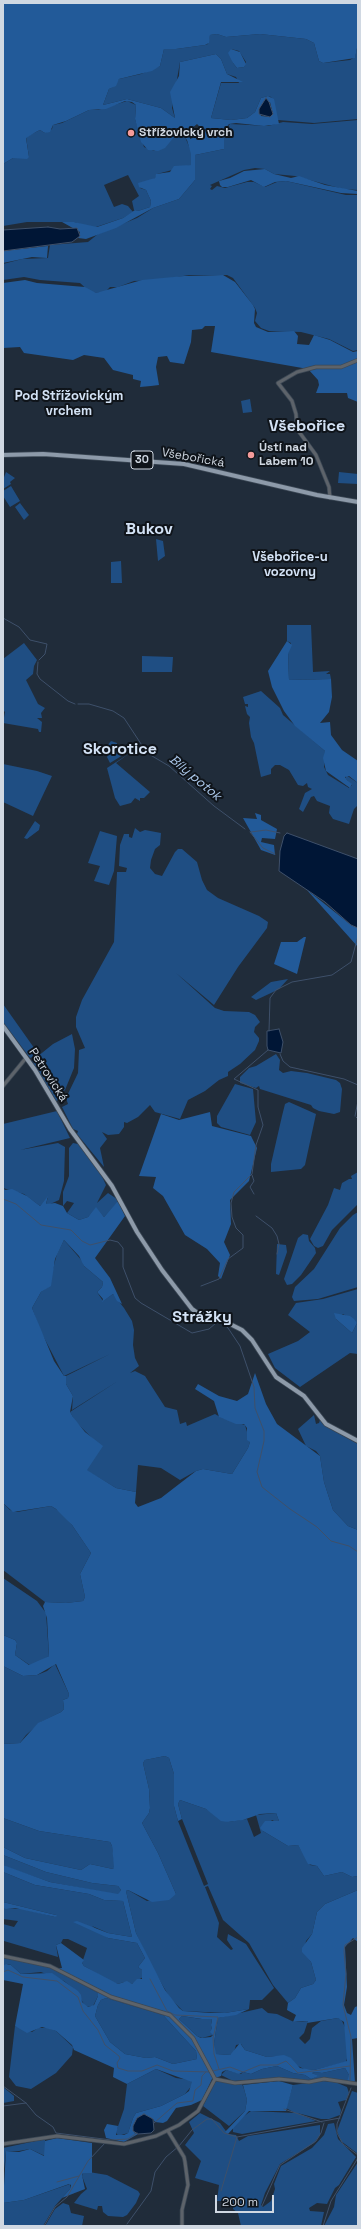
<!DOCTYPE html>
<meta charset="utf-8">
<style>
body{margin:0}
#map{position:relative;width:361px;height:2229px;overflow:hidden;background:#202c3a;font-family:"Space Grotesk",sans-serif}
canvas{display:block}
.frame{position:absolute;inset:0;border:4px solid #d0d8e2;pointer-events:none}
.scale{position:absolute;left:215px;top:2195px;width:59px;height:18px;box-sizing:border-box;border:2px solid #d0d8e2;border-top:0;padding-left:5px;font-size:12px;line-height:14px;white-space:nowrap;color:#d0d8e2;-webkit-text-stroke:3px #0f141a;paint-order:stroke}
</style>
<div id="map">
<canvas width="361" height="2229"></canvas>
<div class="frame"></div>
<div class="scale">200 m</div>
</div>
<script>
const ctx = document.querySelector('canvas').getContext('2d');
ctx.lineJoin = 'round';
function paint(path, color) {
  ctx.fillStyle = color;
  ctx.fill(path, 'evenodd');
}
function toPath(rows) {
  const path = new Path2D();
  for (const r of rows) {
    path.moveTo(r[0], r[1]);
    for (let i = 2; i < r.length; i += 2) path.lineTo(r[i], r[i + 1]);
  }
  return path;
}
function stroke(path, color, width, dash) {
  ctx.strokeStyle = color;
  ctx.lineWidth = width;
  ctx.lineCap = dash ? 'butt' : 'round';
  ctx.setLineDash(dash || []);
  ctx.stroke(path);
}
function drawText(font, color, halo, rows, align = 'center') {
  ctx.font = font + ' "Space Grotesk",sans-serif';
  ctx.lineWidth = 4;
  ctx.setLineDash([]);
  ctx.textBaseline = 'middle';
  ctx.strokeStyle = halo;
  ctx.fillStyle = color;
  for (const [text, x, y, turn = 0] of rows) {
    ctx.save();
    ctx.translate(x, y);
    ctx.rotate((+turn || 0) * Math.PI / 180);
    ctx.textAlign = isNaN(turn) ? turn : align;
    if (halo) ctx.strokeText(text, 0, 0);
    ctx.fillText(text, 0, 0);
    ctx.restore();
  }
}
const green = toPath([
 [217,34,226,37,260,34,306,39,314,43,319,61,323,63,350,60,355,57,358,43,358,119,314,123,278,120,276,118,274,103,271,97,268,96,261,98,255,112,247,118,231,120,211,118,221,83,239,83,236,77,227,74,221,59,216,54,180,62,172,108,175,118,161,108,127,99,103,105,109,89,113,87,119,79,141,74,160,66,164,49,176,49,205,45,208,44,210,35],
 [231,49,239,51,246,62,244,67,237,68,233,63],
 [127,101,136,105,135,119,144,147,154,151,167,143,179,131,185,137,191,151,191,165,157,174,155,178,140,188,146,190,151,201,150,207,138,211,134,210,132,201,139,196,128,175,104,185,114,207,122,204,128,206,133,212,123,218,93,228,74,222,27,222,3,226,3,164,13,158,29,157,26,137,40,130,45,133,52,129,53,125,62,123,89,110,98,110],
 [358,120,358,190,343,189,295,176,274,174,265,169,255,168,244,170,210,185,212,186,210,189,212,190,217,186,225,188,247,182,254,182,265,187,277,182,286,181,346,195,358,195,358,350,353,351,329,339,301,332,269,331,261,328,255,321,257,313,255,308,233,278,227,275,189,275,160,280,134,281,118,287,110,287,105,292,96,293,90,292,80,283,40,280,24,277,3,280,3,264,22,259,48,258,50,245,88,242,98,234,137,218,153,208,179,199,195,180,195,155,224,149,224,131,230,124,268,126,283,122,312,124],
 [250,399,252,412,243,413,241,401],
 [6,472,15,478,10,482,11,484,3,489,3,480],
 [339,472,358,474,358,484,338,483],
 [11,486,20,501,10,507,3,496,3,491],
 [20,503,29,515,24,520,15,507],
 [156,539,163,541,165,556,158,561],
 [121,561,122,583,111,583,111,562],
 [287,625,311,625,313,672,330,671,326,674,330,674,331,679,289,680,288,653,291,643,287,641],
 [24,643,37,660,34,666,33,674,26,680,38,704,45,708,41,713,42,718,37,718,42,722,41,732,39,732,38,729,3,723,5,712,3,710,3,659],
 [142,656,173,657,172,672,142,672],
 [261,691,280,708,283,715,325,751,324,767,328,775,349,788,352,785,346,779,346,775,358,783,358,805,354,809,349,824,333,819,329,813,330,806,317,801,314,796,311,797,303,812,299,809,305,793,312,789,308,787,307,783,303,786,298,785,289,770,280,765,275,765,271,769,271,774,261,777,254,743,251,737,249,723,250,717,247,714,245,706,248,707,248,704,245,704,243,697],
 [111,741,117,743,117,748,123,755,110,763,107,757,109,754,103,751],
 [130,753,116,763,150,792,144,798,140,798,140,801,135,798,131,803,120,806,115,798,107,768],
 [3,764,37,771,52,776,33,816,3,802],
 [35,821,40,825,39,830,27,839,24,838],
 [135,828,140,832,145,830,161,833,160,845,155,849,151,860,150,868,155,874,162,876,175,852,178,849,182,849,197,862,202,880,207,890,218,898,259,916,268,922,267,928,238,967,214,1005,176,973,215,1008,224,1011,249,1012,255,1015,260,1022,255,1027,254,1032,259,1038,259,1041,255,1050,240,1064,228,1072,228,1076,219,1080,205,1091,188,1100,180,1119,155,1112,150,1105,138,1117,127,1123,124,1122,124,1127,119,1134,108,1135,102,1132,107,1139,100,1148,104,1167,77,1134,78,1131,73,1129,62,1107,68,1104,66,1098,78,1073,79,1050,85,1048,76,1027,76,1017,82,1000,114,942,117,872,126,872,127,868,119,866,120,845,124,834,129,834,129,837,132,838],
 [100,831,117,836,114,871,109,885,94,881,100,866,88,863],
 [288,979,279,989,271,993,256,1000,251,997,271,982],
 [3,1004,37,1052,35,1056,30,1058,3,1022],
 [72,1034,75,1049,74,1068,65,1090,58,1096,58,1100,56,1101,32,1061,53,1044],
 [276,1054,280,1060,279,1070,283,1073,291,1071,307,1073,336,1080,340,1083,342,1089,340,1112,334,1114,319,1111,313,1108,311,1105,260,1089,259,1086,256,1088,240,1083,240,1077,249,1068,256,1066],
 [235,1084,253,1089,256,1122,250,1135,221,1127,217,1123,217,1116],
 [289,1102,316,1114,305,1165,301,1169,271,1172,271,1164,282,1116,285,1104],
 [57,1111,70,1138,20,1150,58,1143,65,1147,64,1181,59,1200,48,1205,46,1204,48,1197,40,1206,24,1194,3,1188,3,1124],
 [73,1143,78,1144,98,1168,106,1185,97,1203,108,1193,117,1199,117,1203,104,1217,96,1208,88,1217,79,1220,67,1213,74,1203,67,1201,63,1206,63,1192,69,1176,69,1148],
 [358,1172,358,1204,332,1230,323,1246,318,1248,314,1246,310,1239,328,1205,334,1188,340,1190,342,1183,349,1179,352,1179,351,1176],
 [358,1212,358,1287,318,1299,294,1301,292,1297,295,1287,314,1269,340,1228,353,1215],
 [303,1234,308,1235,309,1241,315,1248,316,1253,301,1275,292,1284,287,1285,284,1279,298,1238],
 [64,1240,83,1262,84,1266,103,1282,102,1287,97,1292,103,1301,113,1294,124,1308,132,1321,134,1330,133,1345,135,1358,139,1366,130,1373,135,1371,145,1376,165,1407,177,1410,180,1424,186,1422,187,1426,215,1414,222,1418,245,1425,250,1442,248,1448,232,1474,203,1469,196,1471,180,1480,161,1468,138,1465,136,1492,116,1488,86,1470,93,1439,75,1421,70,1412,118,1381,72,1410,73,1396,66,1384,66,1376,110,1354,64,1376,40,1330,32,1308,41,1292,48,1287,57,1254],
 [277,1244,286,1245,287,1252,279,1275,276,1274],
 [358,1289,358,1354,350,1353,300,1387,275,1368,268,1354,298,1341,310,1332,288,1315,296,1303,323,1299],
 [343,1314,357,1323,352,1333,336,1319],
 [314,1415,316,1424,319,1423,320,1420,329,1428,358,1444,358,1530,348,1526,333,1510,324,1482,320,1456,316,1451,306,1446,298,1429],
 [3,1503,10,1510,17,1512,51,1506,62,1513,72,1525,91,1553,80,1574,85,1597,83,1601,66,1603,45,1602,3,1570],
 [3,1578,37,1601,46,1613,49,1656,31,1666,15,1655,17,1643,15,1640,3,1635],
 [55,1664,69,1694,68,1698,63,1700,64,1709,61,1712,41,1722,26,1735,20,1743,3,1744,3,1666,23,1676,37,1675,47,1671],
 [165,1756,169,1758,174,1774,174,1806,178,1821,204,1886,208,1884,182,1819,178,1804,180,1800,206,1809,228,1822,247,1819,254,1837,261,1833,256,1815,276,1813,279,1821,276,1822,272,1820,263,1831,288,1846,298,1845,310,1865,317,1866,324,1876,342,1872,352,1877,358,1876,358,1890,325,1904,317,1912,312,1934,306,1941,304,1953,311,1962,316,1980,313,1984,301,1988,295,1998,288,2003,273,1985,249,1943,223,1920,208,1886,205,1887,219,1923,217,1937,231,1950,233,1949,227,1940,228,1934,246,1944,274,1988,262,2000,250,2000,249,2009,225,2013,183,2011,170,1998,152,1967,136,1933,126,1891,128,1890,147,1901,176,1894,158,1853,142,1823,149,1813,150,1808,149,1789,143,1763,145,1760],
 [3,1818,39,1831,110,1842,112,1846,115,1867,113,1869,90,1864,81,1870,25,1858,3,1847],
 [3,1855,46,1872,92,1883,118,1886,121,1890,118,1895,50,1882,6,1867,3,1865],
 [3,1872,35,1885,89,1894,104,1900,123,1901,132,1937,108,1933,92,1926,108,1938,137,1943,145,1958,138,1967,142,1970,143,1977,132,1984,124,1982,118,1984,112,1982,84,1966,82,1963,87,1948,68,1939,63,1939,61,1943,56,1945,58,1957,4,1941,3,1924,14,1927,18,1921,3,1919,3,1908,23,1909,55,1917,56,1915,3,1902],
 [3,1956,55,1969,98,1993,98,1996,93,2006,86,2007,74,1989,64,1981,41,1972,21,1974,11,1965,8,1964,3,1966],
 [106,1998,163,2015,196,2051,197,2059,173,2064,155,2057,146,2058,125,2054,110,2042,95,2016,98,2005,101,2000],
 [262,2008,268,2013,277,2014,294,2022,308,2021,304,2033,299,2038,305,2044,310,2039,312,2028,321,2021,338,2018,341,2019,345,2027,348,2055,346,2062,314,2070,304,2069,278,2056,267,2057,245,2050,241,2044,236,2045,234,2052,230,2055,215,2054,214,2043,218,2018],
 [182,2016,201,2019,212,2019,211,2024,213,2035,202,2038,197,2036,179,2019],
 [15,2026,32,2032,38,2028,48,2028,56,2031,73,2047,72,2055,56,2073,31,2089,16,2086,9,2077],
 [277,2066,293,2073,305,2075,311,2079,318,2076,312,2073,315,2072,322,2073,345,2068,349,2075,349,2080,347,2082,328,2078,303,2081,261,2079,233,2081,221,2075,226,2070,241,2074,243,2072,251,2074,262,2069],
 [156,2069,176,2078,191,2080,193,2084,185,2094,161,2106,136,2113,133,2118,128,2133,118,2136,116,2132,124,2109,127,2084],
 [216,2081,242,2084,244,2089,247,2100,245,2111,229,2126,203,2106],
 [323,2081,335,2082,347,2087,349,2093,346,2100,338,2102,341,2110,340,2115,329,2119,321,2119,297,2113,316,2121,242,2134,233,2132,233,2127,240,2119,251,2111,295,2113,286,2108,293,2085],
 [3,2087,14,2096,14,2101,3,2103],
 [352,2091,358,2093,358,2154,341,2141,337,2131],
 [200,2113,220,2123,228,2134,236,2135,239,2141,248,2136,320,2125,320,2135,314,2143,280,2164,265,2193,261,2205,263,2207,271,2201,275,2189,274,2184,281,2166,312,2148,324,2135,328,2124,334,2123,338,2139,356,2157,339,2185,335,2188,327,2204,317,2203,309,2208,310,2211,324,2212,321,2226,241,2226,238,2213,233,2209,233,2201,217,2201,219,2185,195,2178,201,2161,185,2145,194,2133,189,2122],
 [45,2139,45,2156,30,2149,19,2151,6,2151,3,2179,3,2148],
 [358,2162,358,2226,324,2226,334,2207,336,2195],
 [89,2172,107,2175,138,2191,140,2194,136,2203,127,2215,123,2217,108,2216,103,2212,102,2206,98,2206,97,2210,74,2203,81,2194,87,2189,82,2176,83,2173],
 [70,2184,70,2189,55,2206,43,2226,3,2226,3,2203,24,2200],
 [63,2203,69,2205,71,2213,84,2216,82,2226,45,2226,55,2209]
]);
const forest = toPath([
 [3,3,358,3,358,43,355,58,323,63,319,61,314,43,306,39,260,34,226,37,217,34,210,35,209,43,205,45,176,49,164,49,160,66,152,71,119,79,116,86,109,89,103,105,127,99,161,108,175,118,170,92,179,76,180,62,216,54,221,59,227,74,243,82,221,82,211,118,231,120,247,118,255,112,261,98,268,96,274,99,279,124,264,126,236,123,229,124,224,131,224,149,195,155,195,180,179,199,153,208,116,228,86,239,78,238,80,232,62,222,74,222,97,227,123,218,135,210,138,211,150,207,151,201,146,190,139,187,138,183,155,178,156,174,170,172,174,166,191,165,191,154,187,140,179,131,165,148,158,151,148,150,141,142,135,119,136,105,132,102,125,101,106,109,89,110,66,121,53,125,50,132,45,133,40,130,36,132,26,138,29,157,27,159,13,158,3,164],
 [270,102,273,114,270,117,261,116,259,109],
 [197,124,202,129,202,134,190,139,191,129],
 [231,49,240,52,246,64,244,67,237,68,233,63,228,53],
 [265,169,274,174,291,178,299,176,325,185,358,191,358,194,341,193,286,181,275,182,264,187,251,180,228,187,222,187,220,185,219,181,230,178,244,171],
 [48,246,47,258,32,257,3,263,3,251],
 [223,275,235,282,253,305,255,309,254,323,256,327,268,332,294,331,298,336,297,344,309,345,314,335,330,340,353,352,358,351,358,402,348,398,347,393,316,393,319,385,318,380,308,369,211,352,215,326,205,326,202,329,192,330,191,342,184,364,170,362,167,356,158,357,156,367,159,385,151,386,140,387,141,381,133,379,133,375,113,370,104,358,84,355,73,360,24,353,20,347,3,348,3,283,25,280,37,283,85,287,96,293,142,280,184,276],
 [287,641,292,645,288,654,289,680,331,679,332,697,329,712,320,723,330,722,331,735,342,750,358,761,358,783,349,776,345,777,347,780,352,784,350,788,326,771,323,758,325,751,295,726,284,711,272,687,268,671],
 [255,813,261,815,261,820,277,829,275,839,262,838,261,842,274,845,275,855,261,850,243,818,257,819],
 [306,889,351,925,358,928,358,947],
 [304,937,306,937,297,974,274,964,281,942,297,942],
 [210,1112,212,1126,251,1136,257,1148,249,1181,230,1200,231,1224,224,1242,230,1255,221,1279,218,1276,220,1263,207,1249,185,1235,163,1196,153,1188,156,1177,139,1176,161,1114,179,1120],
 [3,1188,5,1190,12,1189,27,1196,40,1206,48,1196,46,1204,55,1203,63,1206,67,1213,79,1220,88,1217,96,1207,104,1217,118,1201,125,1216,95,1258,110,1278,122,1304,117,1301,113,1294,102,1302,103,1299,97,1292,102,1287,103,1282,84,1266,79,1256,64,1240,55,1259,51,1286,41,1292,32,1308,54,1361,64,1376,66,1376,66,1384,73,1396,70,1412,73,1417,85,1432,103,1446,87,1470,116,1488,136,1492,135,1503,138,1507,161,1498,196,1471,203,1469,232,1474,248,1448,250,1442,247,1440,247,1428,244,1424,236,1424,219,1417,214,1401,195,1389,198,1384,219,1396,237,1401,248,1394,255,1373,266,1404,277,1424,320,1456,324,1482,333,1510,348,1526,358,1530,358,1876,352,1877,342,1872,324,1876,317,1866,308,1864,298,1845,288,1846,263,1831,260,1828,265,1821,279,1821,276,1813,260,1814,243,1820,228,1822,221,1821,206,1809,180,1800,178,1804,182,1819,178,1821,174,1806,174,1774,169,1758,165,1756,145,1760,143,1763,149,1789,150,1808,149,1813,142,1823,158,1853,176,1894,169,1900,152,1902,128,1890,126,1891,136,1933,165,1990,179,2008,183,2011,211,2013,225,2013,249,2009,236,2015,218,2018,214,2043,216,2054,230,2055,240,2043,245,2050,267,2057,284,2055,291,2058,300,2068,314,2070,347,2061,344,2022,338,2018,307,2023,308,2021,303,2021,293,2022,296,2015,287,2010,288,2003,295,1998,301,1988,313,1984,316,1980,311,1962,302,1952,302,1948,312,1934,317,1912,325,1904,358,1890,358,1942,353,1938,345,1947,347,1987,344,2005,347,2013,351,2015,355,2007,358,2006,358,2038,352,2039,355,2083,347,2082,349,2075,345,2068,322,2073,315,2072,312,2073,319,2076,311,2079,305,2075,293,2073,277,2066,262,2069,251,2074,243,2072,239,2074,226,2070,222,2072,221,2076,212,2079,202,2100,191,2105,176,2108,167,2121,163,2123,155,2122,153,2119,134,2133,138,2134,124,2142,106,2138,104,2130,107,2124,118,2126,116,2135,124,2135,128,2133,133,2118,136,2113,161,2106,185,2094,189,2091,192,2082,156,2069,127,2084,113,2077,114,2068,74,2050,72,2045,56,2031,42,2027,27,2033,15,2026,23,1984,3,1980,3,1966,6,1964,11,1965,21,1974,52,1973,78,1991,81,1995,82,2002,88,2007,94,2005,98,1996,98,1993,55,1969,62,1968,56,1945,61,1943,84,1960,82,1963,84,1966,118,1984,127,1981,132,1984,137,1979,142,1979,142,1970,138,1967,145,1958,137,1943,108,1938,73,1922,77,1921,108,1933,132,1937,123,1901,104,1900,89,1894,35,1885,3,1872,3,1865,50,1882,118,1894,121,1890,118,1886,92,1883,46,1872,3,1855,3,1847,25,1858,81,1870,90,1864,113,1869,114,1867,112,1846,110,1842,39,1831,3,1818,3,1744,20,1743,38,1723,61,1712,64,1709,63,1700,68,1698,69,1694,56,1664,37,1675,23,1676,3,1666,3,1635,15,1640,17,1643,15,1655,29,1665,49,1656,47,1618,43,1606,45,1602,66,1603,83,1601,85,1597,80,1574,91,1553,72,1525,56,1509,51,1506,13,1512,3,1503],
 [106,1998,163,2015,196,2051,197,2059,173,2064,155,2057,146,2058,125,2054,110,2042,95,2016,98,2005,101,2000],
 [182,2016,202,2019,212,2019,211,2025,212,2029,210,2032,213,2035,211,2037,201,2038,197,2036,179,2019],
 [334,1313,350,1316,354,1319,357,1323,352,1333,336,1319],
 [3,1902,56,1915,57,1916,55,1917,15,1908,6,1909,3,1908],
 [279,2081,293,2085,286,2111,249,2111,228,2134,225,2132,245,2111,247,2100,243,2085],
 [57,2138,92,2143,92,2173,83,2173,82,2175,85,2189,62,2198,70,2189,71,2185,69,2184,24,2200,3,2203,6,2151,19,2152,30,2149,44,2156,45,2141]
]);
const water = toPath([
 [266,98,269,102,273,114,270,117,259,114,259,109,266,98],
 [48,227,60,229,77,228,80,236,72,242,3,251,3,230,48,227],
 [287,833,358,859,358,928,351,925,325,902,279,871,280,851,284,836,287,833],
 [279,1029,283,1042,281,1053,268,1050,267,1046,267,1031,279,1029],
 [144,2114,153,2119,154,2130,151,2133,138,2134,133,2131,133,2126,137,2118,144,2114]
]);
const stream = toPath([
 [3,618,19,627,30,640,47,644,45,654,39,660],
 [38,662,37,674,40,679,68,701,75,704],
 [78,704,89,704,113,711,124,718,147,753,169,766,214,806,245,829],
 [250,832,263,848,275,854],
 [251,832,266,830,280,833],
 [269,1031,270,998,276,990,292,982,332,975,351,962,358,936],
 [280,1054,283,1061,290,1067,344,1079,358,1085],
 [355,1116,358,1101],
 [356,1117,357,1118],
 [252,1175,254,1181,250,1187,254,1194],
 [3,1199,16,1204,41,1225,71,1230,82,1241,90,1245,110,1240,118,1242,123,1248,123,1267,135,1298,141,1303,192,1333,209,1329,216,1323,222,1323,228,1328,240,1346,254,1387,255,1408,264,1431,264,1441,257,1472,262,1487,290,1509,317,1527,331,1541,349,1546,358,1552],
 [256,1216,272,1228,277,1236,279,1244,277,1254],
 [201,1286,219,1279,228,1259,243,1248,243,1235,236,1228,232,1217,231,1203,234,1192,252,1174,256,1145,263,1125,258,1107,258,1090,234,1079,268,1050],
 [3,1972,8,1970,23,1977,57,1981,78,1997,83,2011,98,2030,105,2045,119,2056,120,2058,117,2063,118,2068,128,2071,142,2071,157,2065,173,2071,210,2072],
 [150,1979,167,2011,175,2015,218,2017,213,2038,214,2054,219,2069],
 [213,2071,230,2067,243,2072,260,2065,277,2065,286,2061,298,2073,350,2066],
 [350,2080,351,2037,343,2005,346,1974,344,1951,345,1945,358,1937],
 [3,2086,26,2103,36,2115,53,2127,56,2133,111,2140,128,2139,137,2133],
 [351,2088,337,2124,337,2133,343,2144,358,2155],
 [3,2106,26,2103],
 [284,2109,322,2122],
 [154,2123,177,2103,193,2101,195,2090,201,2085,202,2076,206,2072],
 [57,2182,79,2176],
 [221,2191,237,2137],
 [262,2206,280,2165,316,2141,321,2133,324,2123],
 [127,2224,151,2191,155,2172,166,2157,179,2146,192,2130,207,2119,212,2119,224,2133,237,2137,340,2118],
 [44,2226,55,2207,67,2197,88,2161,106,2142],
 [323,2226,331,2201,358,2158]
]);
const minor = toPath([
 [330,498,329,487,316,455,297,429,296,414,292,401,278,383,297,372,316,367,341,367,358,360],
 [3,1086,26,1058],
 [3,1956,50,1966,111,1997,170,2015,193,2038,215,2079],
 [215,2079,235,2083,279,2079,309,2082,324,2079,358,2084],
 [168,2131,184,2157,185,2162,188,2185,182,2210,182,2226],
 [3,2144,57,2136,124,2144,156,2136,179,2125,198,2111,215,2079]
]);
const major = toPath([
 [3,455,43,454,184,464,317,495,358,502],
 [3,1026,35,1070,70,1129,112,1186,137,1232,162,1270,192,1309,199,1314,222,1320,242,1330,252,1340,276,1377,304,1396,326,1424,358,1441]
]);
const markers = [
 [131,133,4,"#f59b9a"],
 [251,455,4,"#f59b9a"]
];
const shields = [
 [142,460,22]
];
const shieldNames = [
 ["30",142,460]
];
const poiNames = [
 ["Střížovický vrch",139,133],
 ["Ústí nad",259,448],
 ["Labem 10",259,462]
];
const streetNames = [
 ["Všebořická",193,458,10],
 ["Petrovická",48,1075,57]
];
const neighbourhoodNames = [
 ["Pod Střížovickým",69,396],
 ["vrchem",69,411],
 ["Všebořice-u",290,557],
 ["vozovny",290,572]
];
const waterNames = [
 ["Bílý potok",195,778,40]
];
const districtNames = [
 ["Všebořice",307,427],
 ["Bukov",149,530],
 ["Skorotice",120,750],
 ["Strážky",202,1318]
];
paint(green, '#1f4e83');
paint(forest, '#225a99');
paint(water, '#001636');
stroke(water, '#3e506a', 1);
stroke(stream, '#3e506a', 1);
stroke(minor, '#3c4855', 4.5);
stroke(major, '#3c4855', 5.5);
stroke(minor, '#5d636a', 3);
stroke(major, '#8d9aa9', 4);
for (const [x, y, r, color] of markers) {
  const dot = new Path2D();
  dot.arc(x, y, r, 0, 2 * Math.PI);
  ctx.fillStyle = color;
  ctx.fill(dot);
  stroke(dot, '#0f141a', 1.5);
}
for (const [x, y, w] of shields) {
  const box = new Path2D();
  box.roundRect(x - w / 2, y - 9, w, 18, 3);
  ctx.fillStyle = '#0f141a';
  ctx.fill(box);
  stroke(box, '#d0d8e2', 1);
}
drawText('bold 11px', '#d0d8e2', null, shieldNames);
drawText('bold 12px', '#d0d8e2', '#0f141a', poiNames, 'left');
drawText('12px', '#d0d8e2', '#0f141a', streetNames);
drawText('bold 13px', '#d3e2f5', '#0f141a', neighbourhoodNames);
drawText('italic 13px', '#adcaed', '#0f141a', waterNames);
drawText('bold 16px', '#d3e2f5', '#0f141a', districtNames);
</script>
